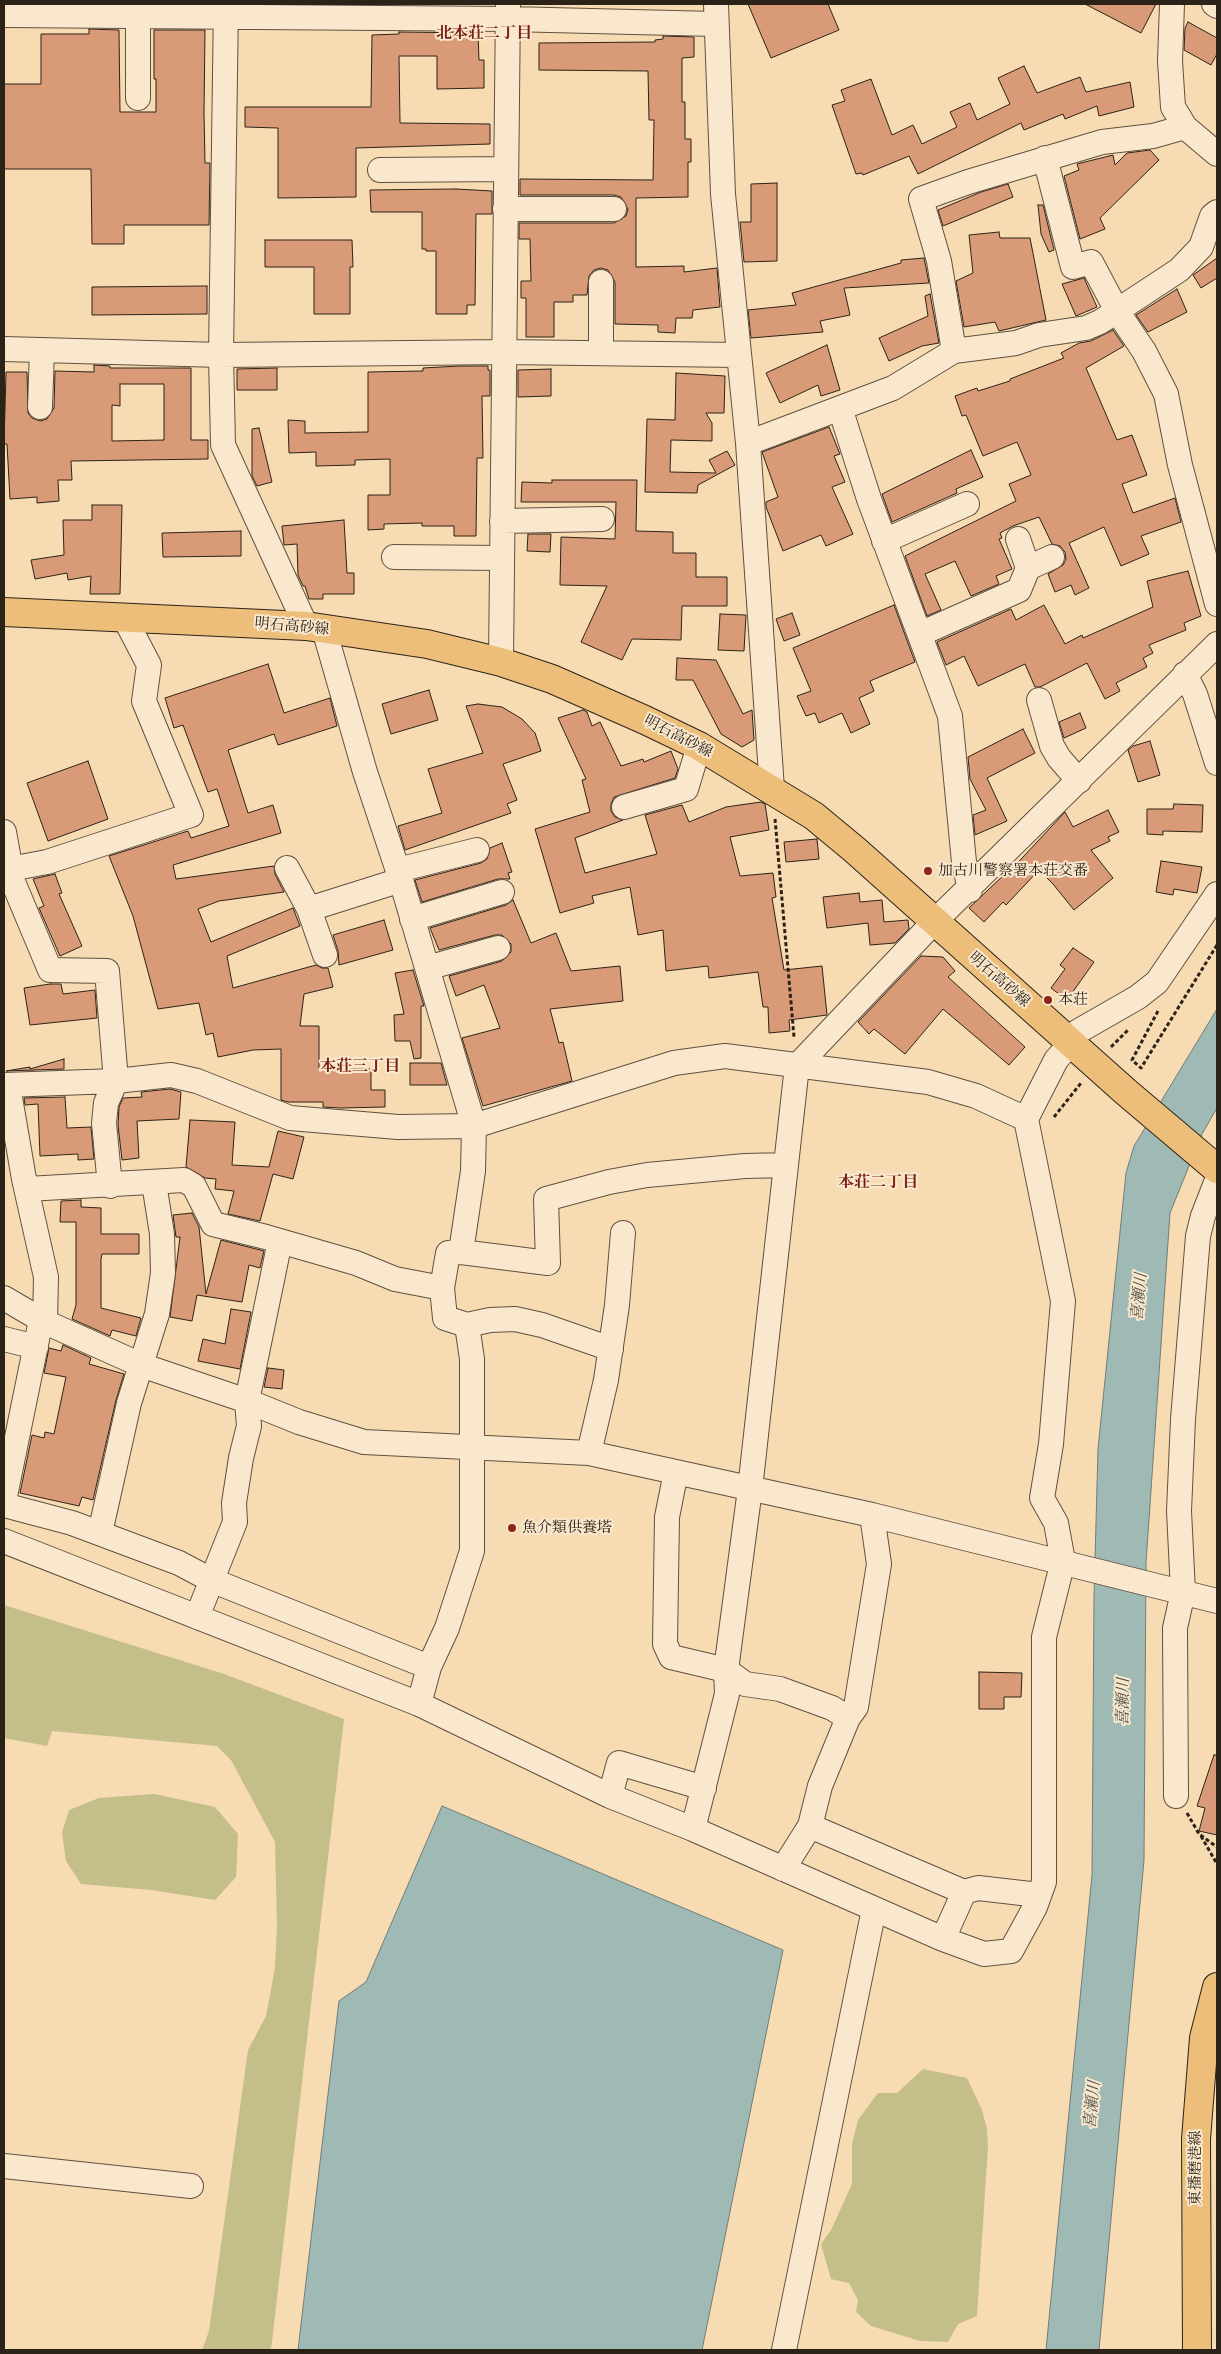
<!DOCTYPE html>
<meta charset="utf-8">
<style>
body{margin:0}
#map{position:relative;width:1221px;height:2354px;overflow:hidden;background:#f7dbb3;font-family:"IM FELL French Canon",serif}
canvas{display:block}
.frame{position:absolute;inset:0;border:5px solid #2c2318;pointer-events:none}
</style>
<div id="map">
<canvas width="1221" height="2354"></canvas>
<div class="frame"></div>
</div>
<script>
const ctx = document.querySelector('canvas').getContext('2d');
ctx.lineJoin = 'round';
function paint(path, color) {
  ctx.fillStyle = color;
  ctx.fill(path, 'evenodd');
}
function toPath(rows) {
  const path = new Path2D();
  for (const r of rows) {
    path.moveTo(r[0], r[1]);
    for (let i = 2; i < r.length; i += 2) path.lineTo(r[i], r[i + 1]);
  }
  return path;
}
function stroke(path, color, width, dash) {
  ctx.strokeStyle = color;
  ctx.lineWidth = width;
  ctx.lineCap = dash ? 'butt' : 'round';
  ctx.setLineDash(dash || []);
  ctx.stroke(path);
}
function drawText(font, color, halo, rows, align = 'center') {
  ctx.font = font + ' "IM FELL French Canon","Noto Serif JP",serif';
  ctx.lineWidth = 4;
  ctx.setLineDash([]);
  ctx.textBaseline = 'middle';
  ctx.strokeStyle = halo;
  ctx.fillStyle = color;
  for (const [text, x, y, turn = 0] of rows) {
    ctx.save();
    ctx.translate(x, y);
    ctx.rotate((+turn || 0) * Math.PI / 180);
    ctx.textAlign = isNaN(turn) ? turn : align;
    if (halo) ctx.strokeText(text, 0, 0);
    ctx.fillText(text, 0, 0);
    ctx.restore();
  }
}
const green = toPath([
 [4,1605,224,1674,344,1719,271,2350,202,2350,209,2331,248,2050,266,2016,275,1968,277,1926,275,1842,231,1760,217,1746,52,1731,47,1746,4,1738],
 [154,1794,215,1807,238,1834,236,1877,215,1900,151,1890,81,1884,66,1861,62,1832,69,1810,99,1798],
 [923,2069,967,2078,982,2110,987,2129,988,2146,977,2316,958,2324,948,2342,920,2341,871,2326,856,2312,858,2300,849,2283,831,2279,821,2244,831,2230,852,2184,852,2144,858,2120,878,2093,897,2093]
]);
const water = toPath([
 [1217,1009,1217,1108,1202,1134,1170,1213,1146,1563,1144,1860,1099,2350,1046,2350,1092,1875,1094,1597,1098,1449,1126,1173,1134,1146,1217,1009],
 [442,1806,783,1950,702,2350,298,2350,339,2001,366,1982,442,1806]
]);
const building = toPath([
 [748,4,828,4,839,30,771,58,748,4],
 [1085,4,1156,4,1141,33,1085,4],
 [1188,22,1217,38,1217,54,1211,65,1184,50,1185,28,1188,22],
 [89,29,119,30,120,112,156,112,156,79,154,79,154,30,205,30,204,113,205,163,210,163,209,225,124,225,124,244,92,244,91,169,4,169,4,84,41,84,41,34,89,34,89,29],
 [399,32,478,33,479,60,484,60,484,88,437,89,437,56,399,56,400,123,490,124,490,144,356,148,356,197,278,198,278,128,245,127,245,107,371,107,372,35,399,34,399,32],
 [663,36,694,37,694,57,682,58,682,102,685,102,685,139,691,139,691,162,688,162,688,197,636,198,636,267,684,266,684,272,717,268,720,307,693,310,692,318,676,318,675,333,658,332,658,325,615,324,615,282,608,270,601,268,594,270,589,276,587,295,573,295,573,302,554,302,554,337,526,337,526,298,521,298,521,281,531,281,530,239,519,239,519,223,614,223,626,216,628,209,621,197,614,195,520,195,520,179,653,180,654,120,649,120,648,71,539,70,539,43,655,42,655,40,663,39,663,36],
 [1024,66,1037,93,1080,77,1086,92,1130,82,1134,107,1099,116,1097,106,1065,119,1063,114,1024,130,1021,123,918,174,909,156,863,175,862,173,856,174,832,105,845,101,841,90,871,79,892,135,913,125,922,144,957,127,950,112,970,103,977,120,1010,104,998,78,1024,66],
 [1150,150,1159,160,1100,218,1105,229,1080,239,1064,176,1079,170,1077,164,1113,155,1115,165,1127,153,1150,150],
 [777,183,777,261,744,262,740,222,751,222,751,184,777,183],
 [1008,184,1013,197,943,226,938,210,981,192,1008,184],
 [456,189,492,191,492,214,476,214,475,305,467,305,467,314,436,314,436,251,426,251,426,249,422,249,422,212,371,212,370,190,456,189],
 [1038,205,1043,205,1054,250,1049,252,1041,234,1038,205],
 [999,232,1000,238,1030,238,1046,320,999,331,995,322,964,327,956,281,973,273,969,235,999,232],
 [265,240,352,240,353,267,350,267,350,314,314,314,314,267,265,267,265,240],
 [924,258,929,283,844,288,850,315,820,321,823,332,751,338,748,310,796,305,792,293,901,263,901,260,924,258],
 [1217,258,1217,278,1201,288,1193,275,1217,258],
 [1084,278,1097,307,1076,316,1062,284,1084,278],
 [207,286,207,314,92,315,92,287,207,286],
 [1177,289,1187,312,1148,332,1136,315,1177,289],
 [930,294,939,343,922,346,889,361,879,338,928,316,925,296,930,294],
 [1113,330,1124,346,1086,368,1117,440,1132,435,1147,475,1122,484,1133,513,1175,498,1181,522,1141,536,1149,554,1121,566,1104,527,1069,543,1089,588,1075,595,1071,585,1055,592,1048,574,1063,565,1066,559,1065,552,1060,546,1052,544,1039,517,1013,526,1000,533,1002,538,999,539,1012,569,996,576,999,584,971,596,955,561,925,574,941,610,927,616,905,556,1016,501,1009,484,1031,475,1017,442,983,456,966,415,962,416,955,396,977,388,978,391,1010,381,1010,379,1064,358,1061,353,1079,343,1091,341,1113,330],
 [827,345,840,390,821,396,818,385,780,403,766,373,827,345],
 [94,365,110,366,110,368,191,368,191,440,208,440,208,459,71,461,72,480,58,480,59,501,37,503,37,497,10,499,7,444,4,444,6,372,27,372,28,413,32,418,40,421,47,419,54,408,55,371,94,372,94,365],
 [120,384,164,384,164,440,112,441,112,405,120,406,120,384],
 [459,366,488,366,488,370,490,370,490,396,482,396,483,458,477,458,476,536,454,536,454,526,422,526,422,523,384,524,384,529,368,530,368,495,390,495,390,459,355,460,355,465,316,466,316,452,289,453,288,420,305,421,305,433,368,432,368,372,423,371,423,368,459,366],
 [277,368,277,390,237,390,237,369,277,368],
 [551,369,551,396,518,397,518,370,551,369],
 [676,373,725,376,724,413,706,413,712,423,712,441,671,440,670,472,716,473,709,460,727,451,735,465,698,485,697,493,645,492,647,419,675,420,676,373],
 [829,427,840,454,834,456,845,482,832,487,853,534,826,546,821,535,783,551,766,507,766,502,778,497,762,452,829,427],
 [259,428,272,482,257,486,252,476,252,429,259,428],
 [971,450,983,477,956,489,957,493,892,522,882,494,971,450],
 [552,480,637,480,636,531,673,532,673,553,696,553,696,577,727,577,727,606,682,606,681,640,632,639,622,660,581,642,607,586,560,585,561,537,615,539,616,502,521,502,522,482,552,483,552,480],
 [92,505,122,505,120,594,90,594,91,576,68,580,67,573,35,579,31,560,64,555,63,520,92,520,92,505],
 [344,520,347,573,354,573,354,594,323,594,323,599,309,599,305,586,303,586,298,575,297,544,284,545,282,526,344,520],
 [241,531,241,556,163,557,162,533,241,531],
 [528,534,551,534,550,552,527,551,528,534],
 [1188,571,1201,616,1184,623,1186,630,1149,645,1153,653,1143,658,1147,667,1116,683,1120,691,1105,699,1087,663,1040,687,1035,687,1025,664,978,686,964,656,946,665,937,642,1011,609,1016,620,1044,605,1065,644,1082,635,1083,638,1153,607,1147,581,1188,571],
 [894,605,915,662,870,681,874,691,859,698,870,724,851,733,842,713,819,723,815,713,806,716,797,696,811,691,793,648,894,605],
 [792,613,800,635,784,641,776,619,792,613],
 [720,614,746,615,744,651,718,650,720,614],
 [677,658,716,660,743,714,752,710,754,740,742,747,721,734,693,680,676,680,677,658],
 [268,664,284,713,330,698,337,726,278,745,274,734,228,750,248,813,273,805,281,833,173,865,176,879,274,866,275,874,284,892,219,901,198,909,211,942,293,908,300,926,227,956,233,988,316,965,322,968,328,968,333,987,304,994,300,1026,319,1026,319,1069,371,1069,371,1090,385,1090,385,1107,341,1108,323,1107,323,1102,288,1102,281,1100,281,1049,253,1050,218,1057,213,1033,206,1035,199,1003,158,1009,133,916,109,856,188,831,191,838,229,826,217,789,208,792,183,725,174,728,165,698,268,664],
 [429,690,438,720,391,734,382,704,429,690],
 [478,704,502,707,522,719,535,733,541,751,503,764,517,800,507,804,511,813,405,850,398,826,442,813,428,769,483,753,466,706,478,704],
 [583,710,587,712,592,726,600,722,621,766,643,759,644,762,671,751,678,769,675,778,614,797,611,804,611,811,615,817,623,820,575,838,585,873,657,854,645,815,682,805,689,822,726,807,761,802,765,804,769,830,730,837,740,876,773,873,776,897,772,898,784,970,822,966,827,1015,789,1020,790,1031,769,1033,768,1007,763,1007,758,972,709,978,708,966,666,971,663,930,638,935,630,887,592,896,594,903,560,913,535,829,590,812,582,780,586,779,558,718,583,710],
 [1080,713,1086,728,1064,738,1059,722,1080,713],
 [1023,729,1035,753,987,778,1007,821,975,835,973,815,986,810,970,779,968,757,1023,729],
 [1150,741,1160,775,1138,782,1128,750,1133,746,1150,741],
 [88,761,108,819,48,841,27,783,88,761],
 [1174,804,1203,805,1202,832,1163,831,1163,835,1147,834,1147,809,1173,809,1174,804],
 [1108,810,1119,832,1108,837,1110,841,1091,850,1113,878,1074,910,1053,884,1039,870,1006,905,1003,902,984,922,969,908,1008,871,1009,872,1065,812,1073,827,1108,810],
 [817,839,819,859,786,862,784,842,817,839],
 [502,843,512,872,508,873,510,879,498,879,422,902,415,880,481,863,487,859,490,848,502,843],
 [1161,861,1202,867,1197,893,1174,889,1173,895,1156,892,1161,861],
 [55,874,62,893,59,894,82,946,60,956,39,908,44,906,33,879,55,874],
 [859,893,860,902,882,900,884,922,908,920,909,929,895,943,870,945,868,923,827,928,823,897,859,893],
 [513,900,531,943,556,933,571,971,620,966,623,1001,550,1009,559,1043,563,1042,572,1081,483,1106,462,1038,500,1028,484,985,456,996,449,976,502,961,511,952,511,944,502,935,495,935,439,950,430,928,506,905,513,900],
 [384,920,393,950,339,965,338,951,333,935,384,920],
 [1073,948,1094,962,1067,1000,1051,988,1065,969,1060,965,1073,948],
 [921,956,943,957,955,971,948,977,1025,1047,1009,1065,943,1009,905,1054,874,1029,869,1034,858,1022,921,956],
 [413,970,424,1006,421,1006,421,1058,414,1059,410,1041,395,1041,394,1015,404,1014,395,973,413,970],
 [50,984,61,984,63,994,95,990,97,1018,30,1025,24,988,50,984],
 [64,1059,64,1069,6,1071,30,1067,30,1069,64,1059],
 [410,1063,441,1063,447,1085,410,1085,410,1063],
 [170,1089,181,1092,179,1119,137,1121,139,1158,122,1160,118,1125,119,1107,123,1098,142,1097,141,1092,170,1089],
 [65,1097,67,1128,91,1127,94,1159,78,1160,78,1154,40,1156,38,1104,25,1105,24,1098,65,1097],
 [190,1120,235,1122,232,1165,269,1167,278,1131,304,1137,293,1179,273,1174,260,1221,228,1214,234,1191,215,1189,216,1179,205,1178,186,1167,190,1120],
 [81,1200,81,1207,101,1208,101,1234,139,1234,139,1254,102,1254,101,1259,101,1308,141,1318,136,1336,112,1330,110,1336,72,1319,76,1305,76,1222,60,1222,61,1201,81,1200],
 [192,1213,199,1227,206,1294,221,1240,264,1251,260,1268,249,1265,242,1302,197,1295,192,1321,170,1317,180,1237,176,1237,173,1215,192,1213],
 [231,1309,251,1312,240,1369,198,1361,203,1339,225,1344,231,1309],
 [63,1345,91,1358,89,1364,124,1374,116,1400,93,1500,82,1497,79,1506,20,1493,32,1435,44,1438,45,1432,54,1434,66,1377,44,1373,49,1348,61,1351,63,1345],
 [268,1368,284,1370,282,1389,264,1387,268,1368],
 [979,1672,1022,1673,1021,1697,1004,1697,1004,1709,979,1709,979,1672],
 [1214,1755,1217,1755,1217,1835,1199,1831,1205,1808,1197,1806,1214,1755]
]);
const path = toPath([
 [775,819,794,1037],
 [1158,1011,1132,1060,1141,1068,1217,945],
 [1111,1047,1128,1030],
 [1054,1117,1081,1083],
 [1187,1813,1199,1834,1217,1847],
 [1201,1836,1217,1864]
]);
const minor = toPath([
 [226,4,221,355,223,445,306,626],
 [716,4,723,194,748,443,772,789],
 [1172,4,1170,61,1173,107,1185,127,1217,154],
 [1214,4,1217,6],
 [4,15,508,19,716,24],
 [138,17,138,98],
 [1045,158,1073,267,1091,262,1117,311,1144,351,1166,394,1180,465,1217,604],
 [380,170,506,169],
 [505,209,614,209],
 [4,349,221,355,504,352,739,355],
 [954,351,939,261,921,199,968,182,1102,142,1153,136,1185,127],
 [601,353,601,282],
 [40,407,42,350],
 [840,408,869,499,950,716,964,862,970,890],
 [748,443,893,388,954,351,1016,343,1039,335,1086,328,1100,322,1179,270,1201,247,1212,216,1217,212],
 [502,521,602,519],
 [884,541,967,504],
 [394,557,502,558],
 [1028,568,1052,557],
 [324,629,365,772,401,880,474,1126,473,1171,461,1252,448,1253,442,1288,445,1318,467,1325,472,1359,472,1551,447,1628,429,1667,419,1704],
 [920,634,1019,590,1028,568,1018,539],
 [501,662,508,4],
 [1185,674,1195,694,1217,763],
 [1039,700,1052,746,1059,758,1079,781],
 [624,807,686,789,699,746],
 [4,832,13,882,50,970,107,971,116,1081,106,1103,104,1123,110,1186],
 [287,868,309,909,325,955],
 [10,869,47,862,191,815,144,701,149,665,124,617],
 [398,870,477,850],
 [309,909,401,880],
 [412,919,502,892],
 [427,968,498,948],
 [4,1085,116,1081,171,1075,197,1081,290,1118,398,1127,474,1126,674,1063,725,1056,928,1082,976,1096,1026,1119],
 [8,1086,24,1179,46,1277,45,1322],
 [27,1189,184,1180,194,1186,213,1224,266,1237,356,1263,395,1279,442,1288],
 [461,1252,548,1263,546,1199,609,1182,647,1175,745,1166,786,1165],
 [4,1298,45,1322,141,1365,247,1401,299,1422,364,1442,589,1453,872,1515,1217,1601],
 [467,1325,490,1320,515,1319,542,1325,611,1349],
 [4,1339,36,1347],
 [589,1453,606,1380,617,1305,623,1233],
 [676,1472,667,1517,665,1644,671,1657,726,1670,745,1684,780,1689,832,1708,848,1718,820,1786,810,1826],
 [4,1501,41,1320],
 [4,1505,72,1523,179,1563,211,1580,429,1667],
 [100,1533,129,1403,157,1314,163,1273,162,1234,154,1183],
 [4,1541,419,1704,610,1796,693,1829,943,1939,984,1954,1011,1951,1035,1907,1044,1882,1044,1637,1063,1561,1056,1523,1042,1498,1051,1444,1063,1301,1026,1119,1056,1060,1071,1043,1077,1032,1138,997,1157,982,1217,894],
 [197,1617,235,1522,234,1503,241,1458,249,1426,247,1401,280,1241],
 [848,1718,856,1707,879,1564,872,1515],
 [610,1796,619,1763,704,1788],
 [1176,1796,1175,1628,1183,1592,1179,1511,1183,1419,1198,1236,1203,1216,1217,1180],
 [693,1829,727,1694,726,1670,750,1489,797,1066,934,922,1217,644],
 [783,1869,810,1826,964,1892,978,1888,1039,1895],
 [943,1939,964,1892],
 [4,2166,191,2186],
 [784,2350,874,1909]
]);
const major = toPath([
 [4,612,306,626,427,644,501,662,552,679,645,720,699,746,814,816,855,850,1126,1092,1217,1169],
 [1197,2350,1196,2139,1204,2038,1217,1987]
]);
const markers = [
 [928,871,5,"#8f2418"],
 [1048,1000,5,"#8f2418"],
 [512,1528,5,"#8f2418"]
];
const streetNames = [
 ["明石高砂線",292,627,5],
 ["明石高砂線",678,737,27],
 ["明石高砂線",999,980,41],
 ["東播磨港線",1196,2168,-90]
];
const poiNames = [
 ["加古川警察署本荘交番",938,871],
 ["本荘",1058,1000],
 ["魚介類供養塔",522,1528]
];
const neighbourhoodNames = [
 ["北本荘二丁目",484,34],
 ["本荘三丁目",360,1067],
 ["本荘二丁目",878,1183]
];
const waterNames = [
 ["喜瀬川",1140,1297,-85],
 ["喜瀬川",1124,1702,-89],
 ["喜瀬川",1093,2105,-84]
];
paint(green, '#c4be88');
paint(water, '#9fb9b5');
stroke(water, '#717d76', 1);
paint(building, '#d89a77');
stroke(building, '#2c2318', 1);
stroke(minor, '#5f513f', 26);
stroke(major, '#2c2318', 30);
stroke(path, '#2c2318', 3, [4, 2.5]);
stroke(minor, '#fae8ce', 24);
stroke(major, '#ecbe7a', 28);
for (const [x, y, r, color] of markers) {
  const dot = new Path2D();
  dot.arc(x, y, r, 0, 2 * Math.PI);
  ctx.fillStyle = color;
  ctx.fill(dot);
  stroke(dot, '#fae8ce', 2);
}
drawText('15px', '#2c2318', '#fae8ce', streetNames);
drawText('15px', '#2c2318', '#fae8ce', poiNames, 'left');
drawText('bold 16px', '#7a1f14', '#fae8ce', neighbourhoodNames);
drawText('italic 16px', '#4e5047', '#fae8ce', waterNames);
</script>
